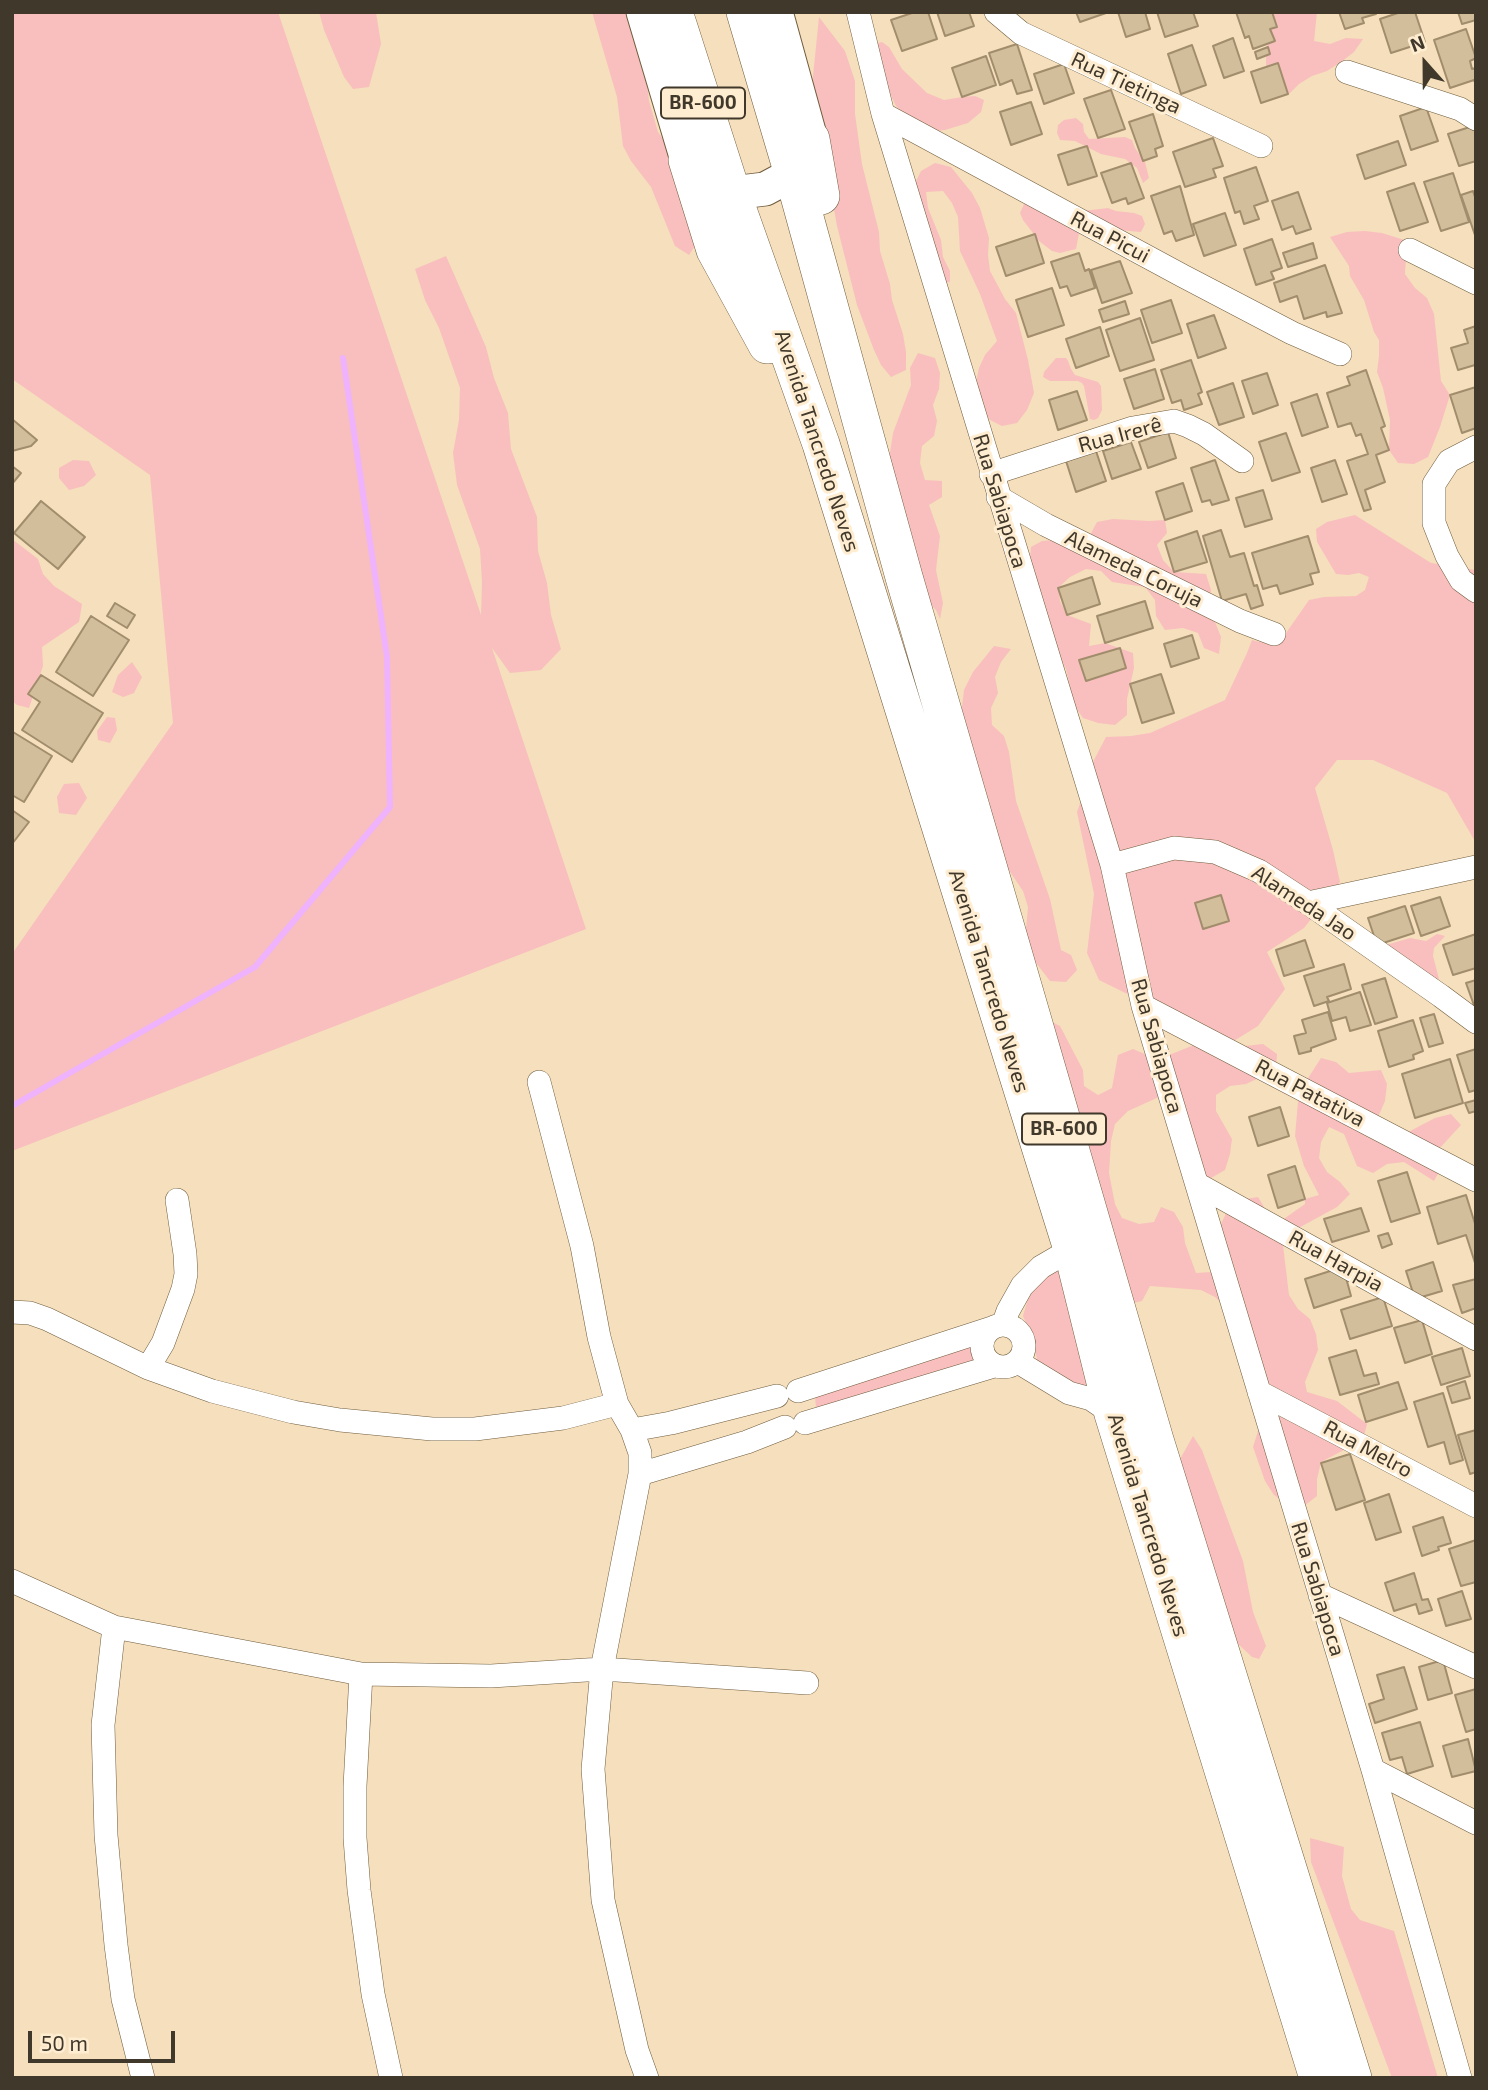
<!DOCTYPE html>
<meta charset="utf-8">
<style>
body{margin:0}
#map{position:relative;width:1488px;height:2090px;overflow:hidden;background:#f5dfbc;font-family:"Exo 2",sans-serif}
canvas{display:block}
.frame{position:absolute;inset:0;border:14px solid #40382a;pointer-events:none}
.north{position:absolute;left:1390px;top:28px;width:70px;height:70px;-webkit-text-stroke:5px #ffedd1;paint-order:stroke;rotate:339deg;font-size:19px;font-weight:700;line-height:28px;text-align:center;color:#40382a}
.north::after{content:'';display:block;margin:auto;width:24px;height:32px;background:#40382a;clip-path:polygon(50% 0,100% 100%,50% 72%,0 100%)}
.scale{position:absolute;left:28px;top:2031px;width:147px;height:32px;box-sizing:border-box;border:4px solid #40382a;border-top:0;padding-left:9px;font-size:21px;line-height:24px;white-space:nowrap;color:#40382a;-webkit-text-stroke:5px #ffedd1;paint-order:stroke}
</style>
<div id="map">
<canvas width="1488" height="2090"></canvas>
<div class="frame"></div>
<div class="north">N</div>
<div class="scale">50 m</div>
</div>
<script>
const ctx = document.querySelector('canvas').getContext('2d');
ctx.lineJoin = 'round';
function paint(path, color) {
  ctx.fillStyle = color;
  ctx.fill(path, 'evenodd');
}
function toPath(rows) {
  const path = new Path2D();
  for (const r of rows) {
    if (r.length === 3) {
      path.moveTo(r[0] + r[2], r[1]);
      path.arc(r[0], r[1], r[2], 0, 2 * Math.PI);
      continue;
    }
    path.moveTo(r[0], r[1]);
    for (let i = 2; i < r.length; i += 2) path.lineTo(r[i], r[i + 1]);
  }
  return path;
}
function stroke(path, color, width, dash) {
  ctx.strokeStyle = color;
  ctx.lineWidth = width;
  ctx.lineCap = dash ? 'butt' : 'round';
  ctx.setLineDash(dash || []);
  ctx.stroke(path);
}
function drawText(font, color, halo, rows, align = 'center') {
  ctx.font = font + ' "Exo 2",sans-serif';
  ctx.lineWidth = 6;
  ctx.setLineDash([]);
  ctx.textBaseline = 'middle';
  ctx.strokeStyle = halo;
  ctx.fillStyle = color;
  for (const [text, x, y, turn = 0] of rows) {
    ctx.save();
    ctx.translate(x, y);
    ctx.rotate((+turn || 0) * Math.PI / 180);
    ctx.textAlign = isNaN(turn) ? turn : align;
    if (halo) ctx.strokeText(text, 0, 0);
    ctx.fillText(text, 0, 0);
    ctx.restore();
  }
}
const green = toPath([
 [12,12,278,12,481,615,482,582,480,549,457,485,453,453,459,420,460,388,439,328,425,300,415,269,446,256,486,347,494,378,508,413,511,449,537,517,538,551,547,583,551,615,561,649,541,670,510,673,492,648,586,929,12,1151,12,954,173,723,150,475,12,379],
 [319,12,376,12,381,44,369,87,353,89,344,77,324,30],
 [592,12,633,12,641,66,647,83,649,101,658,132,668,146,698,241,689,255,675,246,651,187,631,161,623,146,617,97],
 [1271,12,1317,12,1314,41,1330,44,1346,38,1363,39,1354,52,1341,62,1327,71,1312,76,1299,84,1288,95,1272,92,1266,76,1266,59],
 [819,17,845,51,855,81,855,114,862,164,879,232,880,251,890,284,892,300,903,334,906,352,906,370,891,377,881,365,874,350,857,305,837,226,812,86],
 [882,42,889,47,902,69,927,93,944,100,962,97,975,96,984,100,981,112,968,123,945,130,929,132,908,118,896,106,882,77,874,44],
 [1076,118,1083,124,1084,132,1089,139,1125,137,1132,140,1135,148,1145,162,1149,178,1143,183,1137,168,1125,159,1101,154,1075,141,1060,140,1057,133,1058,125,1064,120],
 [935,163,951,167,972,193,980,208,989,238,988,255,990,271,1005,299,1016,313,1028,360,1034,393,1027,410,1017,423,1002,426,990,420,982,409,976,382,979,368,985,355,997,341,980,294,960,251,958,217,952,203,943,191,926,192,928,208,941,240,943,257,950,271,950,282,943,283,914,185,921,171],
 [1025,202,1083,211,1108,208,1116,211,1134,213,1142,216,1145,224,1141,232,1118,230,1079,233,1076,249,1060,253,1052,251,1039,241,1023,220,1020,213],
 [1365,231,1382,233,1414,243,1406,258,1405,274,1415,288,1427,298,1434,314,1441,381,1450,395,1440,427,1428,457,1414,464,1398,463,1389,450,1390,420,1383,388,1377,372,1379,356,1379,340,1374,332,1364,300,1350,276,1349,266,1330,237,1347,232],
 [918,353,935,358,940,373,939,389,933,405,937,421,934,436,922,446,920,463,925,480,942,481,942,497,929,505,940,536,936,570,943,603,940,619,936,610,925,599,888,466,893,433,911,385,910,368],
 [1056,358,1066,358,1068,361,1071,369,1075,375,1098,382,1101,386,1102,410,1098,418,1094,420,1090,419,1084,386,1082,383,1078,381,1050,381,1043,377,1044,372],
 [73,460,89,461,96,475,84,486,69,490,59,478,59,468],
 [1355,515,1431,563,1476,570,1476,843,1447,793,1373,760,1337,760,1315,788,1333,850,1340,882,1304,928,1267,952,1285,989,1258,1026,1229,1044,1099,980,1087,953,1094,894,1077,812,1082,798,1082,783,1106,737,1131,736,1150,733,1225,700,1247,653,1252,640,1277,646,1309,600,1324,597,1356,596,1365,590,1369,577,1359,573,1348,575,1336,574,1317,542,1316,529,1327,522],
 [1113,519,1149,521,1165,520,1167,533,1157,545,1163,560,1174,572,1206,574,1211,590,1209,607,1221,637,1219,654,1204,648,1198,633,1183,628,1165,630,1156,616,1155,600,1145,587,1112,582,1101,571,1086,569,1070,577,1059,587,1060,601,1067,615,1091,624,1089,646,1105,643,1133,653,1134,668,1127,699,1127,715,1115,725,1098,723,1083,718,1074,705,1066,669,1058,654,1030,560,1031,547,1042,541,1089,537,1097,522],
 [12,539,38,559,43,574,54,586,82,604,79,622,42,647,43,666,29,708,17,705,12,701,12,673,14,668,12,638],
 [994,646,1011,649,1001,662,995,677,998,693,991,708,992,725,1004,736,1009,752,1016,801,1050,899,1061,950,1071,955,1077,970,1066,982,1050,981,1030,955,1025,940,1028,907,1023,891,1004,863,960,723,964,690,973,672],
 [132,662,142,677,134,693,123,697,112,692,118,675],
 [107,717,115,718,117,730,110,743,98,740,97,731],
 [79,783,87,798,76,815,59,813,57,797,64,784],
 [1437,934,1445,936,1434,948,1433,956,1439,979,1432,982,1386,945,1410,938,1426,941],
 [1046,1019,1060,1026,1083,1070,1084,1086,1098,1095,1112,1088,1118,1055,1133,1049,1147,1055,1164,1057,1194,1045,1245,1046,1263,1044,1277,1054,1276,1070,1246,1084,1230,1086,1216,1095,1216,1111,1232,1139,1230,1154,1225,1170,1211,1178,1194,1175,1159,1097,1128,1111,1115,1124,1111,1141,1109,1173,1115,1204,1122,1218,1139,1224,1154,1222,1161,1207,1174,1212,1183,1227,1185,1243,1196,1273,1212,1272,1221,1224,1228,1209,1240,1200,1258,1197,1267,1212,1278,1223,1305,1204,1305,1199,1319,1195,1304,1166,1295,1136,1298,1102,1303,1086,1321,1058,1336,1062,1349,1073,1381,1070,1387,1084,1385,1101,1379,1115,1380,1131,1393,1140,1435,1118,1451,1114,1461,1125,1438,1150,1442,1166,1434,1181,1404,1162,1387,1164,1373,1173,1357,1166,1344,1134,1329,1127,1321,1142,1319,1158,1327,1172,1340,1182,1350,1194,1337,1207,1293,1231,1283,1245,1289,1295,1298,1309,1310,1319,1316,1334,1318,1350,1305,1382,1307,1392,1337,1401,1367,1424,1363,1440,1321,1462,1317,1479,1317,1496,1304,1506,1288,1505,1274,1495,1265,1481,1253,1447,1258,1431,1267,1417,1226,1325,1228,1309,1215,1297,1201,1290,1150,1286,1142,1301,1126,1305],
 [1065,1265,1091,1392,1038,1366,1034,1342,1023,1316,1029,1295,1044,1277],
 [968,1346,976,1350,976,1359,973,1363,820,1410,816,1407,815,1397],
 [1193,1436,1202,1450,1243,1561,1253,1612,1266,1646,1259,1659,1252,1657,1235,1641,1179,1461],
 [1310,1838,1344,1847,1342,1876,1351,1909,1360,1920,1394,1931,1438,2078,1392,2078,1311,1862]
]);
const stream = toPath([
 [12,1106,255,967,390,807,387,657,343,358]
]);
const building = toPath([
 [915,12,928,12,937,39,902,51,891,20,915,12],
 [937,12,969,12,974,26,945,36,937,12],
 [1076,12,1105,12,1106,13,1080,22,1076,12],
 [1118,12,1145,12,1150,29,1126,37,1118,12],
 [1157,12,1193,12,1198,26,1165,37,1157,12],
 [1236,12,1272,12,1277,27,1270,29,1275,41,1253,49,1249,36,1245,38,1236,12],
 [1339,12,1375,12,1376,14,1362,18,1364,23,1345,29,1339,12],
 [1401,12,1415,12,1425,42,1391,53,1380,19,1401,12],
 [1458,12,1476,12,1476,20,1462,24,1458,12],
 [1466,29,1476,58,1470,61,1472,69,1476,68,1476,85,1474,80,1450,88,1434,40,1466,29],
 [1233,38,1244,71,1224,78,1213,46,1233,38],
 [1017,44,1032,90,1017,94,1012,80,1000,85,989,53,1017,44],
 [1192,45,1206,85,1181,94,1168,54,1192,45],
 [1268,47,1270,54,1257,59,1255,52,1268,47],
 [986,56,996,85,962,97,952,68,986,56],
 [1278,63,1288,94,1261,103,1251,72,1278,63],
 [1064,64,1074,93,1044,104,1034,74,1064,64],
 [1111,90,1125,129,1098,138,1084,99,1111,90],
 [1031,102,1042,134,1011,145,1000,112,1031,102],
 [1426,107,1438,141,1411,150,1400,116,1426,107],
 [1153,114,1163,146,1155,149,1157,156,1143,161,1129,122,1153,114],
 [1476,125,1476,161,1459,166,1448,134,1476,125],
 [1213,138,1223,166,1213,169,1216,177,1185,187,1173,152,1213,138],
 [1398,141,1406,165,1365,179,1357,155,1398,141],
 [1087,146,1097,176,1068,185,1058,155,1087,146],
 [1131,163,1144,198,1128,204,1126,198,1112,203,1101,173,1131,163],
 [1256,167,1268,201,1254,206,1259,219,1244,224,1240,211,1235,213,1224,178,1256,167],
 [1453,173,1469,222,1441,231,1424,182,1453,173],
 [1414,183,1428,222,1400,231,1387,192,1414,183],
 [1180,186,1194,235,1176,241,1172,231,1164,234,1151,196,1180,186],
 [1473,191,1476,200,1476,238,1461,195,1473,191],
 [1298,192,1311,229,1296,234,1293,226,1282,230,1272,201,1298,192],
 [1225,213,1236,245,1204,256,1193,224,1225,213],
 [1035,234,1044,263,1006,276,996,247,1035,234],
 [1272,239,1282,268,1271,272,1274,279,1256,285,1244,249,1272,239],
 [1313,243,1317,258,1288,267,1283,253,1313,243],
 [1079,253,1085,271,1089,269,1095,288,1071,296,1067,286,1060,288,1051,262,1079,253],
 [1120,261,1132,293,1102,303,1091,270,1120,261],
 [1325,265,1342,313,1327,317,1326,312,1304,319,1297,296,1280,302,1274,283,1325,265],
 [1052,288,1064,325,1028,337,1016,300,1052,288],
 [1171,300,1182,333,1152,343,1141,310,1171,300],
 [1125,301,1129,314,1103,322,1099,310,1125,301],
 [1214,315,1226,348,1198,358,1187,324,1214,315],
 [1140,318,1154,360,1120,371,1106,330,1140,318],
 [1476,326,1476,368,1475,365,1458,370,1451,348,1468,343,1464,330,1476,326],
 [1100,327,1109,356,1076,368,1066,339,1100,327],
 [1191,360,1202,392,1198,394,1202,404,1184,410,1181,400,1172,403,1161,370,1191,360],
 [1155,369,1164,399,1134,409,1124,379,1155,369],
 [1366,370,1385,426,1381,428,1389,450,1376,455,1385,482,1365,490,1371,509,1364,511,1347,461,1368,454,1361,434,1356,436,1351,423,1338,427,1327,393,1350,385,1347,377,1366,370],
 [1267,373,1278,405,1253,414,1242,381,1267,373],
 [1233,383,1244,417,1219,425,1207,392,1233,383],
 [1476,387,1476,428,1462,433,1450,395,1476,387],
 [1077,391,1087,420,1058,430,1049,400,1077,391],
 [1317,394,1328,427,1302,436,1291,403,1317,394],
 [12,419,37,440,31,446,12,451,12,419],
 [1168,432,1176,458,1148,468,1139,442,1168,432],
 [1286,433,1300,472,1272,481,1259,442,1286,433],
 [1131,442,1141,469,1112,479,1103,451,1131,442],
 [1096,451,1106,481,1076,492,1066,461,1096,451],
 [1215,460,1229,500,1212,505,1210,500,1202,502,1191,468,1215,460],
 [1335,460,1347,494,1322,502,1311,468,1335,460],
 [12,466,21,473,12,484,12,466],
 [1183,483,1192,511,1165,520,1156,492,1183,483],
 [1263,490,1272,519,1245,527,1236,498,1263,490],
 [41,501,85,537,58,569,14,533,41,501],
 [1221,530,1230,557,1244,553,1254,586,1257,585,1263,605,1251,609,1246,594,1222,601,1203,536,1221,530],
 [1197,531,1207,562,1174,572,1165,542,1197,531],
 [1308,536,1319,572,1310,574,1313,584,1280,594,1277,585,1263,589,1252,553,1308,536],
 [1092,577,1100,604,1067,615,1058,588,1092,577],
 [1145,601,1153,628,1105,643,1097,616,1145,601],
 [115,603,135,615,127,628,107,616,115,603],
 [91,616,129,640,93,696,56,672,91,616],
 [1192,635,1199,658,1171,667,1164,644,1192,635],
 [1120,648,1126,668,1086,681,1079,660,1120,648],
 [1161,674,1174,713,1142,723,1130,684,1161,674],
 [41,675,103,713,72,762,22,730,40,702,28,694,41,675],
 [13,732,52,756,24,802,12,795,13,732],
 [12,810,29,822,12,844,12,810],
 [1221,895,1229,921,1203,929,1195,903,1221,895],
 [1440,897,1450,926,1421,936,1411,906,1440,897],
 [1405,906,1414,933,1377,945,1368,918,1405,906],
 [1476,934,1476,968,1453,975,1443,945,1476,934],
 [1305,940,1314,967,1284,976,1276,950,1305,940],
 [1344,964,1351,989,1327,997,1329,1001,1314,1006,1304,976,1344,964],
 [1385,978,1397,1017,1375,1024,1362,985,1385,978],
 [1476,980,1476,1011,1466,983,1476,980],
 [1360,992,1371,1025,1350,1031,1346,1017,1332,1021,1327,1003,1360,992],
 [1328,1012,1336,1039,1311,1048,1311,1051,1299,1054,1294,1036,1306,1033,1302,1020,1328,1012],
 [1434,1014,1443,1043,1429,1047,1420,1018,1434,1014],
 [1413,1020,1423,1051,1413,1055,1414,1059,1389,1067,1378,1031,1413,1020],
 [1476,1049,1476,1090,1469,1092,1457,1055,1476,1049],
 [1450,1059,1463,1103,1415,1118,1402,1074,1450,1059],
 [1476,1100,1476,1111,1469,1113,1465,1103,1476,1100],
 [1280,1107,1289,1136,1258,1146,1249,1117,1280,1107],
 [1295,1166,1305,1199,1278,1208,1268,1175,1295,1166],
 [1407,1172,1420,1213,1391,1222,1378,1181,1407,1172],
 [1466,1195,1476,1227,1476,1266,1466,1235,1438,1244,1427,1207,1466,1195],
 [1361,1208,1369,1231,1332,1242,1324,1219,1361,1208],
 [1388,1233,1392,1244,1382,1248,1378,1236,1388,1233],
 [1433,1262,1442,1291,1415,1299,1406,1271,1433,1262],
 [1343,1267,1351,1296,1314,1308,1305,1279,1343,1267],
 [1476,1279,1476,1308,1462,1313,1453,1285,1476,1279],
 [1383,1297,1392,1326,1350,1339,1341,1310,1383,1297],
 [1422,1320,1432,1354,1405,1363,1394,1328,1422,1320],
 [1462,1348,1470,1376,1441,1385,1432,1357,1462,1348],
 [1356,1350,1364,1376,1376,1373,1379,1384,1340,1395,1329,1358,1356,1350],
 [1465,1381,1470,1398,1452,1403,1447,1387,1465,1381],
 [1398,1382,1407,1409,1366,1422,1358,1395,1398,1382],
 [1443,1393,1463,1460,1450,1464,1444,1442,1428,1447,1414,1402,1443,1393],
 [1476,1430,1476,1472,1470,1474,1458,1435,1476,1430],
 [1350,1454,1365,1500,1336,1510,1321,1463,1350,1454],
 [1389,1494,1401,1532,1376,1540,1364,1503,1389,1494],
 [1443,1517,1451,1543,1438,1547,1439,1550,1422,1556,1413,1527,1443,1517],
 [1476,1540,1476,1582,1461,1586,1449,1549,1476,1540],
 [1414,1573,1422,1600,1428,1599,1432,1610,1419,1614,1416,1604,1394,1611,1385,1583,1414,1573],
 [1462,1591,1471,1619,1446,1626,1438,1599,1462,1591],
 [1443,1660,1452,1693,1428,1700,1419,1667,1443,1660],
 [1404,1667,1417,1709,1375,1723,1369,1704,1384,1699,1377,1675,1404,1667],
 [1476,1689,1476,1729,1466,1732,1455,1695,1476,1689],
 [1420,1722,1433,1766,1407,1774,1402,1757,1390,1760,1382,1733,1420,1722],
 [1468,1739,1476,1771,1452,1777,1443,1746,1468,1739]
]);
const street = toPath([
 [858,12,883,114,1112,865,1143,1006,1373,1770,1460,2078],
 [996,12,1021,33,1261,146],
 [1347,72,1460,109,1476,119],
 [883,114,1183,276,1292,333,1340,354],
 [1410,250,1476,283],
 [1476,447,1449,461,1434,484,1434,523,1447,556,1461,580,1476,591],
 [991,474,1133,428,1174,421,1188,426,1204,434,1242,461],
 [998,497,1046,525,1240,621,1274,634],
 [1112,865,1174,848,1215,852,1259,871,1308,903,1441,996,1476,1022],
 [1308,903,1476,867],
 [1143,1006,1476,1180],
 [539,1082,582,1246,599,1337,617,1404,632,1430,640,1453,640,1474,602,1669,593,1769,603,1900,637,2050,647,2078],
 [1197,1184,1476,1339],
 [12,1312,30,1313,47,1319,148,1368,212,1391,293,1412,340,1420,432,1429,475,1429,563,1418,617,1404],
 [1003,1346,21],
 [1003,1325,1008,1311,1022,1286,1041,1267,1072,1249],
 [1018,1362,1069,1393,1091,1399,1113,1414],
 [148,1368,163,1343,183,1289,186,1274,185,1254,177,1200],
 [798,1391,992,1328],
 [1259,1392,1476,1506],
 [805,1423,994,1366],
 [632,1430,671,1423,777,1396],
 [640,1474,747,1442,785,1427],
 [12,1581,114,1627,361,1674,491,1676,602,1669,807,1683],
 [1320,1595,1476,1667],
 [114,1627,103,1725,106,1835,116,1945,123,1999,143,2078],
 [361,1674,355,1786,355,1838,359,1890,373,1994,391,2078],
 [1373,1770,1476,1823]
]);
const secondary = toPath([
 [643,12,687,160,732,193,765,189,793,174,811,139,776,12]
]);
const primary = toPath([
 [674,12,732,193,821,444,1072,1249,1113,1414,1318,2078],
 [745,12,793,174,904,577,1155,1440,1353,2078],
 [811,139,821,196],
 [687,160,715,250,767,345]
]);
const shields = [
 [703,103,84],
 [1064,1129,84]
];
const shieldNames = [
 ["BR-600",703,103],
 ["BR-600",1064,1129]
];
const streetNames = [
 ["Rua Tietinga",1126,83,25],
 ["Rua Picui",1110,237,28],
 ["Rua Irerê",1120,435,-15],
 ["Avenida Tancredo Neves",817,441,72],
 ["Rua Sabiapoca",1000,501,73],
 ["Alameda Coruja",1134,569,26],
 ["Alameda Jao",1304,903,33],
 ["Avenida Tancredo Neves",989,981,73],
 ["Rua Sabiapoca",1157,1046,74],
 ["Rua Patativa",1310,1093,28],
 ["Rua Harpia",1336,1261,29],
 ["Rua Melro",1368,1449,28],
 ["Avenida Tancredo Neves",1148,1525,73],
 ["Rua Sabiapoca",1318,1589,73]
];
paint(green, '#f9bfbe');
stroke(stream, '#eeb3fc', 6);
paint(building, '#d3be9c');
stroke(building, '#a18d6c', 2);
stroke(street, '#6f5c3d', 24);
stroke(secondary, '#6f5c3d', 35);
stroke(primary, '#6f5c3d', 38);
stroke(street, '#fff', 23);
stroke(secondary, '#fff', 33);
stroke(primary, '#fff', 37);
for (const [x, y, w] of shields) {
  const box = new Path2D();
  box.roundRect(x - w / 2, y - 15.5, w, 31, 5);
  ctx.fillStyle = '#ffedd1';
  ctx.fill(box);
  stroke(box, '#40382a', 2);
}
drawText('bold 19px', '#40382a', null, shieldNames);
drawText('21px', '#40382a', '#ffedd1', streetNames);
</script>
